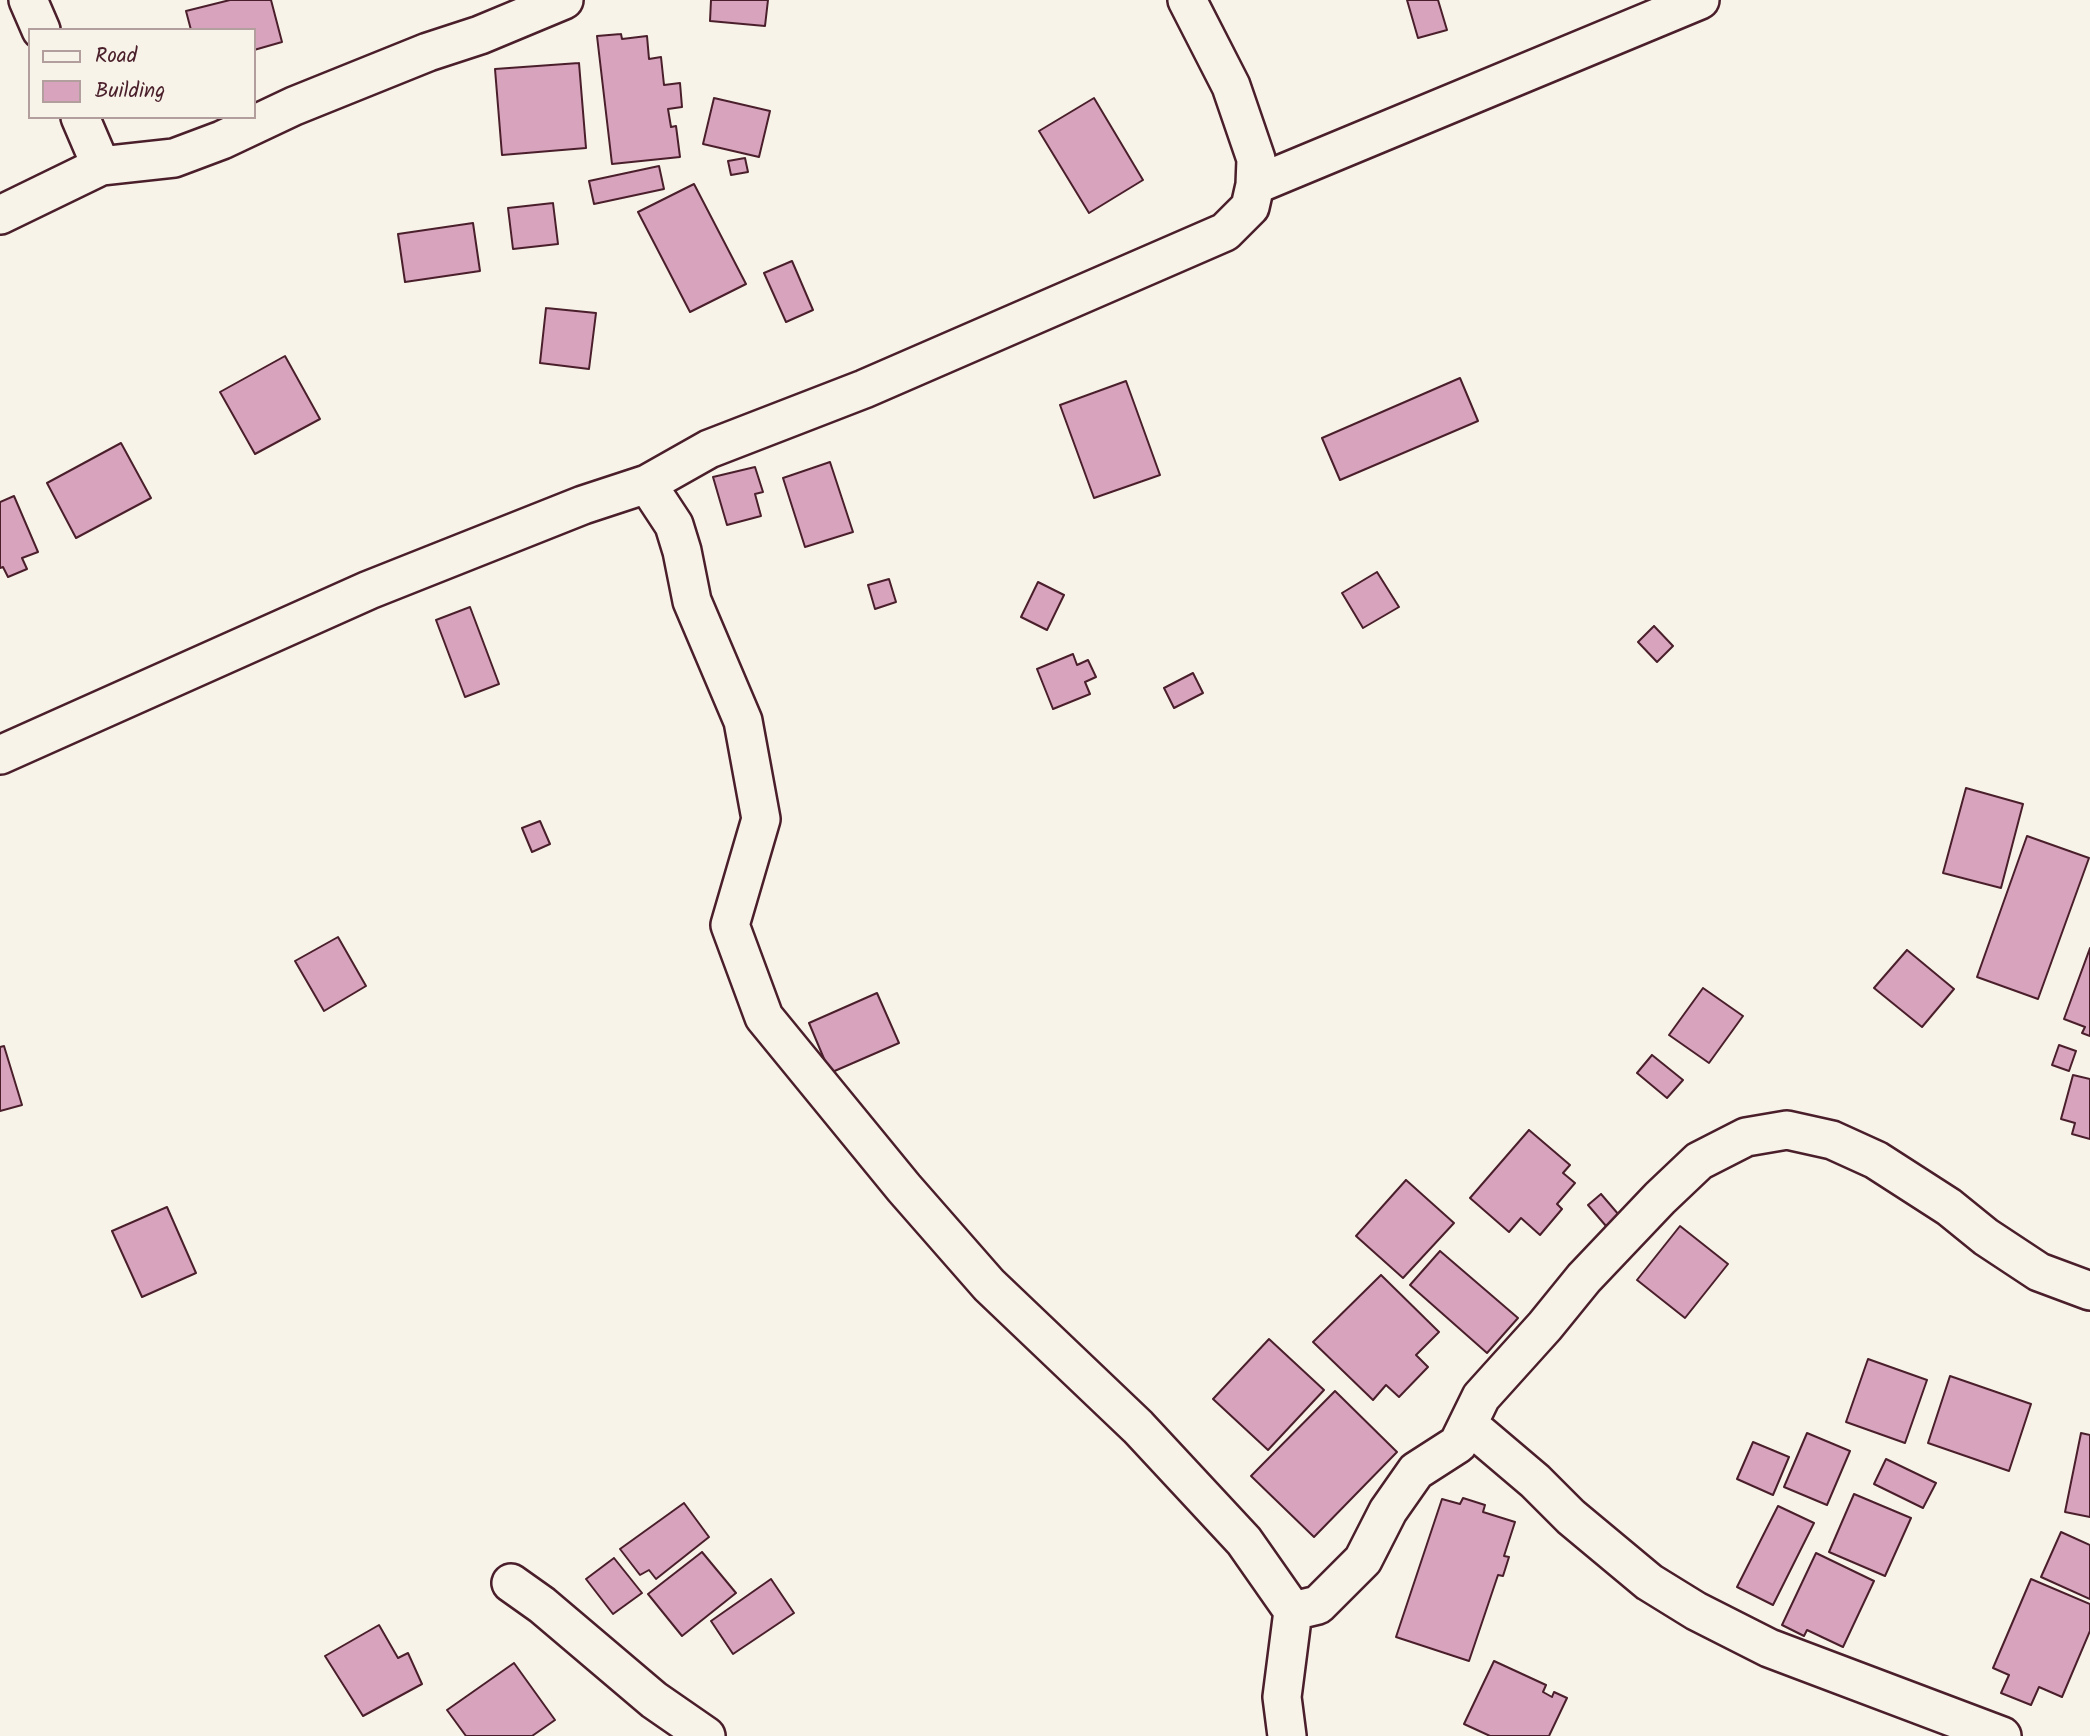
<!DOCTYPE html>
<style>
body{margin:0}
#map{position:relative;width:2090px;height:1736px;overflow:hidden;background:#f7f3e8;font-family:Kalam,sans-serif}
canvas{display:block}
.legend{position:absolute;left:28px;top:28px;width:228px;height:91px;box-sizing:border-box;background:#f7f3e8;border:2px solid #b29e9c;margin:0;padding:9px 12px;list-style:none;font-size:21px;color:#4a1f2b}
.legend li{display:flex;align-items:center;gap:14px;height:35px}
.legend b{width:35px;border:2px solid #b29e9c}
</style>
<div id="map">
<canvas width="2090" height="1736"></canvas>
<ul class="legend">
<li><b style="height:9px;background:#f7f3e8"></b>Road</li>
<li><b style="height:19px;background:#d7a3bd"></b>Building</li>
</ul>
</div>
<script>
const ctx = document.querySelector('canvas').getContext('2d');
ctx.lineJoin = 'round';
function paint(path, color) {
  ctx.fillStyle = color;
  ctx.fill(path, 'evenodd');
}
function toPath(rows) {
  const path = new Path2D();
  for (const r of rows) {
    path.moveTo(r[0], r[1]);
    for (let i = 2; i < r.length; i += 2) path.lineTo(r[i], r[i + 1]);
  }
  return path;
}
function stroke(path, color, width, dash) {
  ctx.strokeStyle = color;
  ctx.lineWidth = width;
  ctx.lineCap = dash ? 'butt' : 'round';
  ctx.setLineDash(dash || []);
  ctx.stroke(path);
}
const building = toPath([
 [230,0,271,0,282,42,254,50,254,30,191,30,186,11,230,0],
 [711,0,768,0,765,26,710,21,711,0],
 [1407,0,1438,0,1447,30,1418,38,1407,0],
 [621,34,622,39,647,36,649,59,661,57,664,85,680,83,682,107,668,109,671,127,676,126,680,157,612,164,597,36,621,34],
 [579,63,586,148,502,155,495,69,579,63],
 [714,98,770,111,759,157,703,144,714,98],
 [1094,98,1143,180,1089,213,1039,131,1094,98],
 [745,158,748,172,731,175,728,161,745,158],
 [659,166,664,189,594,204,589,181,659,166],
 [694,184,746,284,690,312,638,212,694,184],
 [553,203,558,244,513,249,508,208,553,203],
 [473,223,480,271,405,282,398,234,473,223],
 [792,261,813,310,786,322,764,273,792,261],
 [546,308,596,313,589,369,540,363,546,308],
 [285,356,320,419,255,454,220,392,285,356],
 [1460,378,1478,421,1340,480,1322,438,1460,378],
 [1126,381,1160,475,1094,498,1060,405,1126,381],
 [121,443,151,498,76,538,47,483,121,443],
 [830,462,853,532,805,547,783,478,830,462],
 [755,467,763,492,755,494,761,516,727,525,713,477,755,467],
 [14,496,38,552,22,558,27,569,8,577,3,567,0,568,0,502,14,496],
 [1377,572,1399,607,1363,628,1342,593,1377,572],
 [889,579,896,602,875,609,868,585,889,579],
 [1038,582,1064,595,1047,630,1021,617,1038,582],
 [470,607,499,684,465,697,436,620,470,607],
 [1654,626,1673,646,1657,662,1638,642,1654,626],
 [1073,654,1077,665,1088,660,1096,677,1085,682,1090,694,1053,709,1037,669,1073,654],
 [1193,673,1203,693,1174,708,1164,688,1193,673],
 [1966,788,2023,804,2001,888,1943,873,1966,788],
 [540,821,550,844,532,852,522,828,540,821],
 [2027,836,2089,858,2038,999,1977,977,2027,836],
 [338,937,366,986,324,1011,295,961,338,937],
 [2090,948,2090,1036,2082,1033,2085,1027,2064,1019,2090,948],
 [1907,950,1954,989,1922,1027,1874,988,1907,950],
 [1703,988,1743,1016,1709,1063,1669,1035,1703,988],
 [877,993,899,1043,830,1073,809,1023,877,993],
 [2059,1045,2076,1051,2069,1071,2052,1065,2059,1045],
 [4,1046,22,1105,0,1111,0,1047,4,1046],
 [1652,1055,1683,1080,1667,1098,1637,1073,1652,1055],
 [2073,1075,2090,1079,2090,1139,2072,1134,2075,1123,2061,1119,2073,1075],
 [1529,1130,1570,1165,1563,1173,1575,1183,1557,1204,1562,1209,1540,1235,1521,1218,1509,1232,1470,1198,1529,1130],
 [1406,1180,1454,1223,1403,1278,1356,1236,1406,1180],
 [1601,1194,1619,1215,1606,1226,1588,1205,1601,1194],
 [167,1207,196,1273,142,1297,112,1231,167,1207],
 [1680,1226,1728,1264,1685,1318,1637,1280,1680,1226],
 [1440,1251,1518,1318,1487,1353,1410,1285,1440,1251],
 [1381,1275,1439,1332,1416,1355,1428,1367,1399,1397,1386,1385,1373,1400,1313,1342,1381,1275],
 [1269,1339,1324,1390,1268,1450,1213,1399,1269,1339],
 [1868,1359,1927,1380,1905,1443,1846,1422,1868,1359],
 [1950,1376,2031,1404,2009,1471,1928,1443,1950,1376],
 [1335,1391,1397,1452,1314,1537,1251,1476,1335,1391],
 [1807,1433,1850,1451,1827,1505,1784,1487,1807,1433],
 [2081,1433,2090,1435,2090,1517,2065,1512,2081,1433],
 [1753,1442,1789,1457,1773,1495,1737,1479,1753,1442],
 [1886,1459,1936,1483,1923,1508,1874,1484,1886,1459],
 [1854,1494,1911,1518,1885,1576,1829,1552,1854,1494],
 [1463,1498,1485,1505,1483,1512,1515,1522,1504,1556,1509,1557,1503,1576,1498,1575,1469,1661,1396,1637,1442,1499,1460,1504,1463,1498],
 [684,1503,709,1537,656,1579,649,1570,640,1575,620,1549,684,1503],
 [1778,1506,1814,1523,1773,1605,1737,1587,1778,1506],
 [2061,1532,2090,1545,2090,1599,2041,1577,2061,1532],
 [702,1552,736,1593,682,1636,648,1594,702,1552],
 [1816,1553,1874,1581,1843,1647,1807,1630,1804,1636,1782,1625,1816,1553],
 [614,1558,642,1593,613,1614,586,1579,614,1558],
 [771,1579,794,1613,733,1654,711,1621,771,1579],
 [2031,1579,2090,1604,2090,1631,2062,1697,2039,1687,2031,1705,2001,1693,2009,1675,1993,1668,2031,1579],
 [379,1625,398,1658,408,1653,422,1684,363,1716,325,1656,379,1625],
 [1494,1661,1546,1685,1543,1692,1552,1697,1554,1692,1567,1698,1549,1736,1490,1736,1464,1724,1494,1661],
 [514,1663,555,1720,532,1736,466,1736,447,1710,514,1663]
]);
const minor = toPath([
 [28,0,41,30],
 [80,117,101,166],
 [1255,185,1700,0],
 [0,215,101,166,174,158,222,140,294,106,428,52,480,35,564,0],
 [647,484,674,525,682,551,692,601,743,721,761,819,730,925,764,1017,904,1188,989,1285,1138,1427,1244,1541,1293,1611,1318,1605,1363,1560,1388,1511,1416,1471,1458,1444,1481,1397,1545,1326,1584,1278,1660,1198,1699,1161,1746,1137,1787,1130,1832,1140,1876,1160,1949,1207,1986,1237,2039,1272,2090,1291],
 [0,755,369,590,583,505,647,484,709,449,864,389,1225,232,1250,207,1255,185,1256,159,1231,86,1187,0],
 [1469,1425,1535,1481,1571,1517,1649,1582,1696,1611,1769,1648,2002,1736],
 [511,1583,542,1605,654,1700,706,1736],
 [1287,1736,1282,1697,1293,1611]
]);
paint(building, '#d7a3bd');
stroke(building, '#4a1f2b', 2);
stroke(minor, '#4a1f2b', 42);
stroke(minor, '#f7f3e8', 37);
</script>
